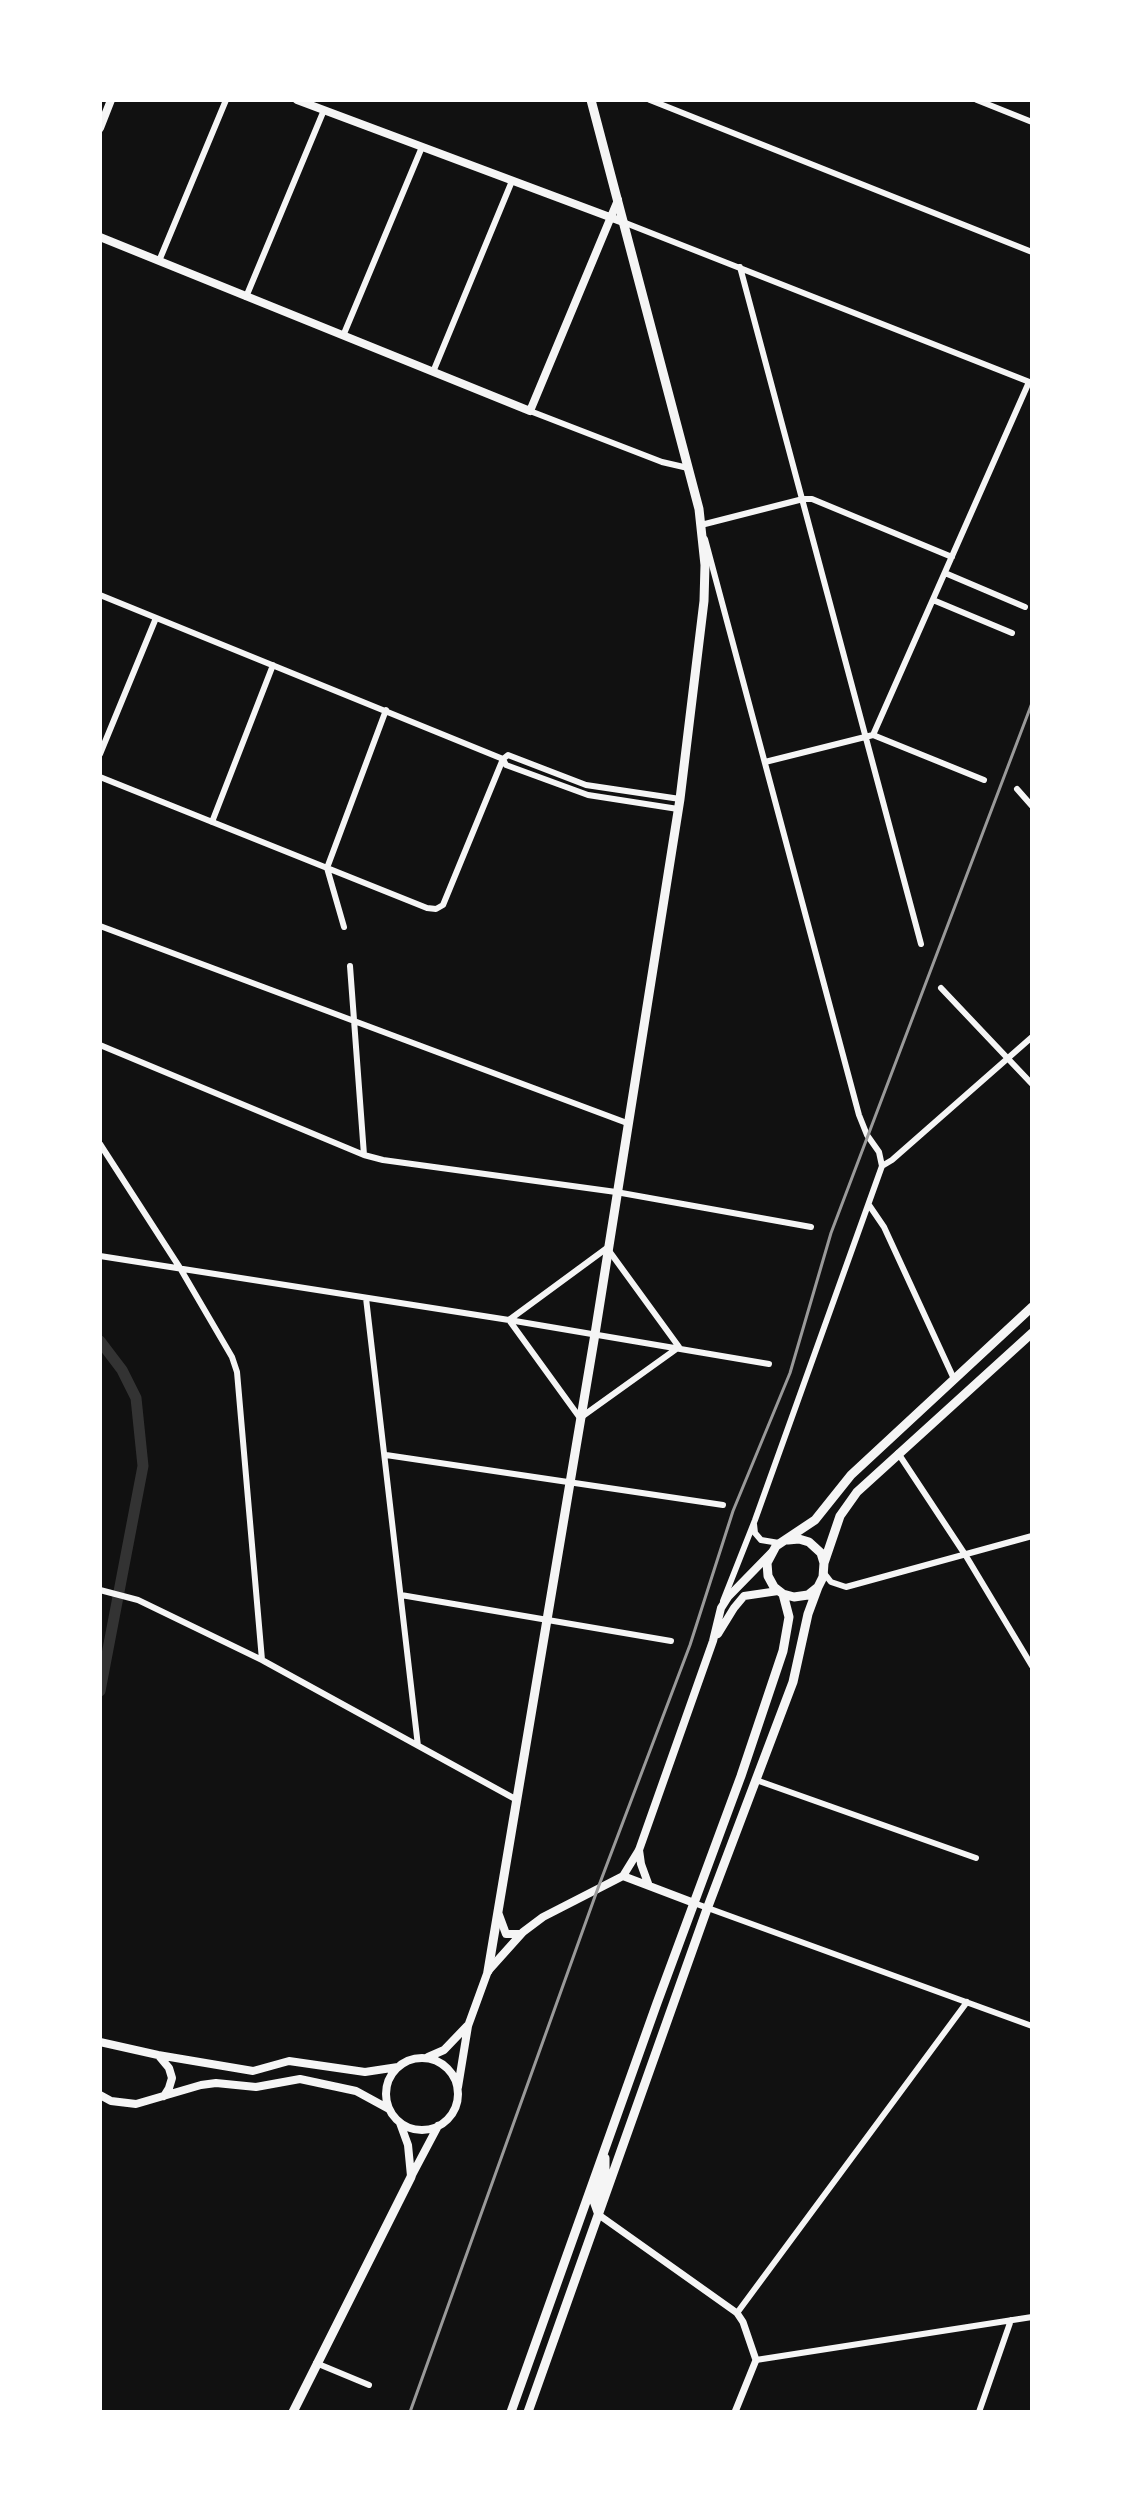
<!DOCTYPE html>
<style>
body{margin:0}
#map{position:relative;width:1132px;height:2512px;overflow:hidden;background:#111;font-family:"Source Serif 4",serif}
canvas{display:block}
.frame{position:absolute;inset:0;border:102px solid #fff;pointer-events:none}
</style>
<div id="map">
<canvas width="1132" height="2512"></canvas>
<div class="frame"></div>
</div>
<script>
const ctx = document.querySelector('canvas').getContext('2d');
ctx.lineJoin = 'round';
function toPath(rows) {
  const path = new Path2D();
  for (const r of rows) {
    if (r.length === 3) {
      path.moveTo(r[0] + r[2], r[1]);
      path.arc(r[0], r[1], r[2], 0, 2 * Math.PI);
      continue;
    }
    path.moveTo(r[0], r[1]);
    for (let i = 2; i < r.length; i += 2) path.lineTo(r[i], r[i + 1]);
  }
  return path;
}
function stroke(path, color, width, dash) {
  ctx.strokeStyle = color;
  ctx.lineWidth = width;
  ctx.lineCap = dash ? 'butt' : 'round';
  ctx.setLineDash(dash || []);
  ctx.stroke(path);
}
const canal = toPath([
 [100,1341,122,1370,136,1398,143,1466,100,1691]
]);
const minor = toPath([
 [650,100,1032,252],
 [977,100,1032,122],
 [623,222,1032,383],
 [159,261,226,100],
 [740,267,921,944],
 [246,297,324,110],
 [343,336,422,147],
 [433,372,512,181],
 [530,411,662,462,688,468],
 [702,528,701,525,803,499,812,499,952,557],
 [705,539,859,1115,867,1135,879,1152,882,1166,755,1520,723,1601],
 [945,573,1025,607],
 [100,595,503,759,506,765,588,795,678,809],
 [933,600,1012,633],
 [873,735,1029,382],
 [100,754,156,618],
 [503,759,508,755,586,785,680,799],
 [765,762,873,735,984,780],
 [100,777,427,908,436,909,443,905,503,759],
 [1017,789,1032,806],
 [212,822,273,665],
 [100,926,627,1123],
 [344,927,327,868,386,710],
 [350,966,364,1155],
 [941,988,1032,1084],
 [100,1045,364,1155,383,1160,616,1192,811,1227],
 [100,1144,180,1268,232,1357,237,1372,262,1660],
 [882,1166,892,1160,1032,1037],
 [869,1205,884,1227,954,1379],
 [100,1256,509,1320,769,1364],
 [366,1298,418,1746],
 [509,1320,580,1418,679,1347],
 [509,1320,607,1248,679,1347],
 [898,1453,966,1556,1032,1666],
 [386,1455,723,1505],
 [754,1524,755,1533,761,1540,779,1543],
 [824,1573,831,1582,846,1587,1032,1536],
 [100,1590,138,1600,262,1660,517,1800],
 [401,1595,671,1641],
 [756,1780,976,1858],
 [694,1903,1032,2026],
 [737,2313,967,2002],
 [756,2360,1032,2317],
 [316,2363,369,2385],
 [979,2412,1011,2320]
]);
const tertiary = toPath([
 [599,2215,737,2313,743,2322,756,2360,735,2412]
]);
const secondary = toPath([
 [297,100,623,222],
 [100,128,111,100],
 [100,237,530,411,618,200],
 [718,1634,734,1608,744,1596,778,1591],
 [639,1850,641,1864,649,1886],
 [623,1876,639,1850,713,1641,721,1608,728,1597,772,1552],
 [623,1876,694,1903],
 [499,1915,506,1934,519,1934],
 [100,2042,158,2055,253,2071,289,2061,365,2072,398,2067],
 [159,2056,169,2068,172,2078,169,2088,164,2096],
 [428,2057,444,2050,467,2026],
 [422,2094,36],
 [458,2087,468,2026,488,1971,523,1932,543,1917,623,1876],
 [100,2095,111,2101,136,2104,201,2085,216,2083,256,2087,300,2079,356,2091,389,2109],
 [400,2123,408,2145,411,2176],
 [411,2177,438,2126]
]);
const primary = toPath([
 [1032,1307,851,1475,815,1520,776,1546,767,1563,768,1576,774,1587,783,1594,794,1597,808,1595,818,1587,823,1577,824,1563,840,1516,857,1492,1032,1333],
 [788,1540,799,1539,809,1542,821,1553,824,1563],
 [488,1971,595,1334,680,799,704,601,705,565,699,509,591,100],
 [599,2215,594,2201,605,2170,605,2158],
 [293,2412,411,2177],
 [511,2412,657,2003,741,1776,783,1651,789,1617,783,1594],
 [528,2412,707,1909,793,1682,808,1614,818,1587]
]);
const rail = toPath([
 [410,2412,598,1888,690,1645,733,1511,790,1373,831,1233,1032,703]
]);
stroke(canal, '#333', 11);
stroke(minor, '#f5f5f5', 6);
stroke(tertiary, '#f5f5f5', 7);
stroke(secondary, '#f5f5f5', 8);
stroke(primary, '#f5f5f5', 9);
stroke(rail, '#9a9a9a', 3);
</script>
